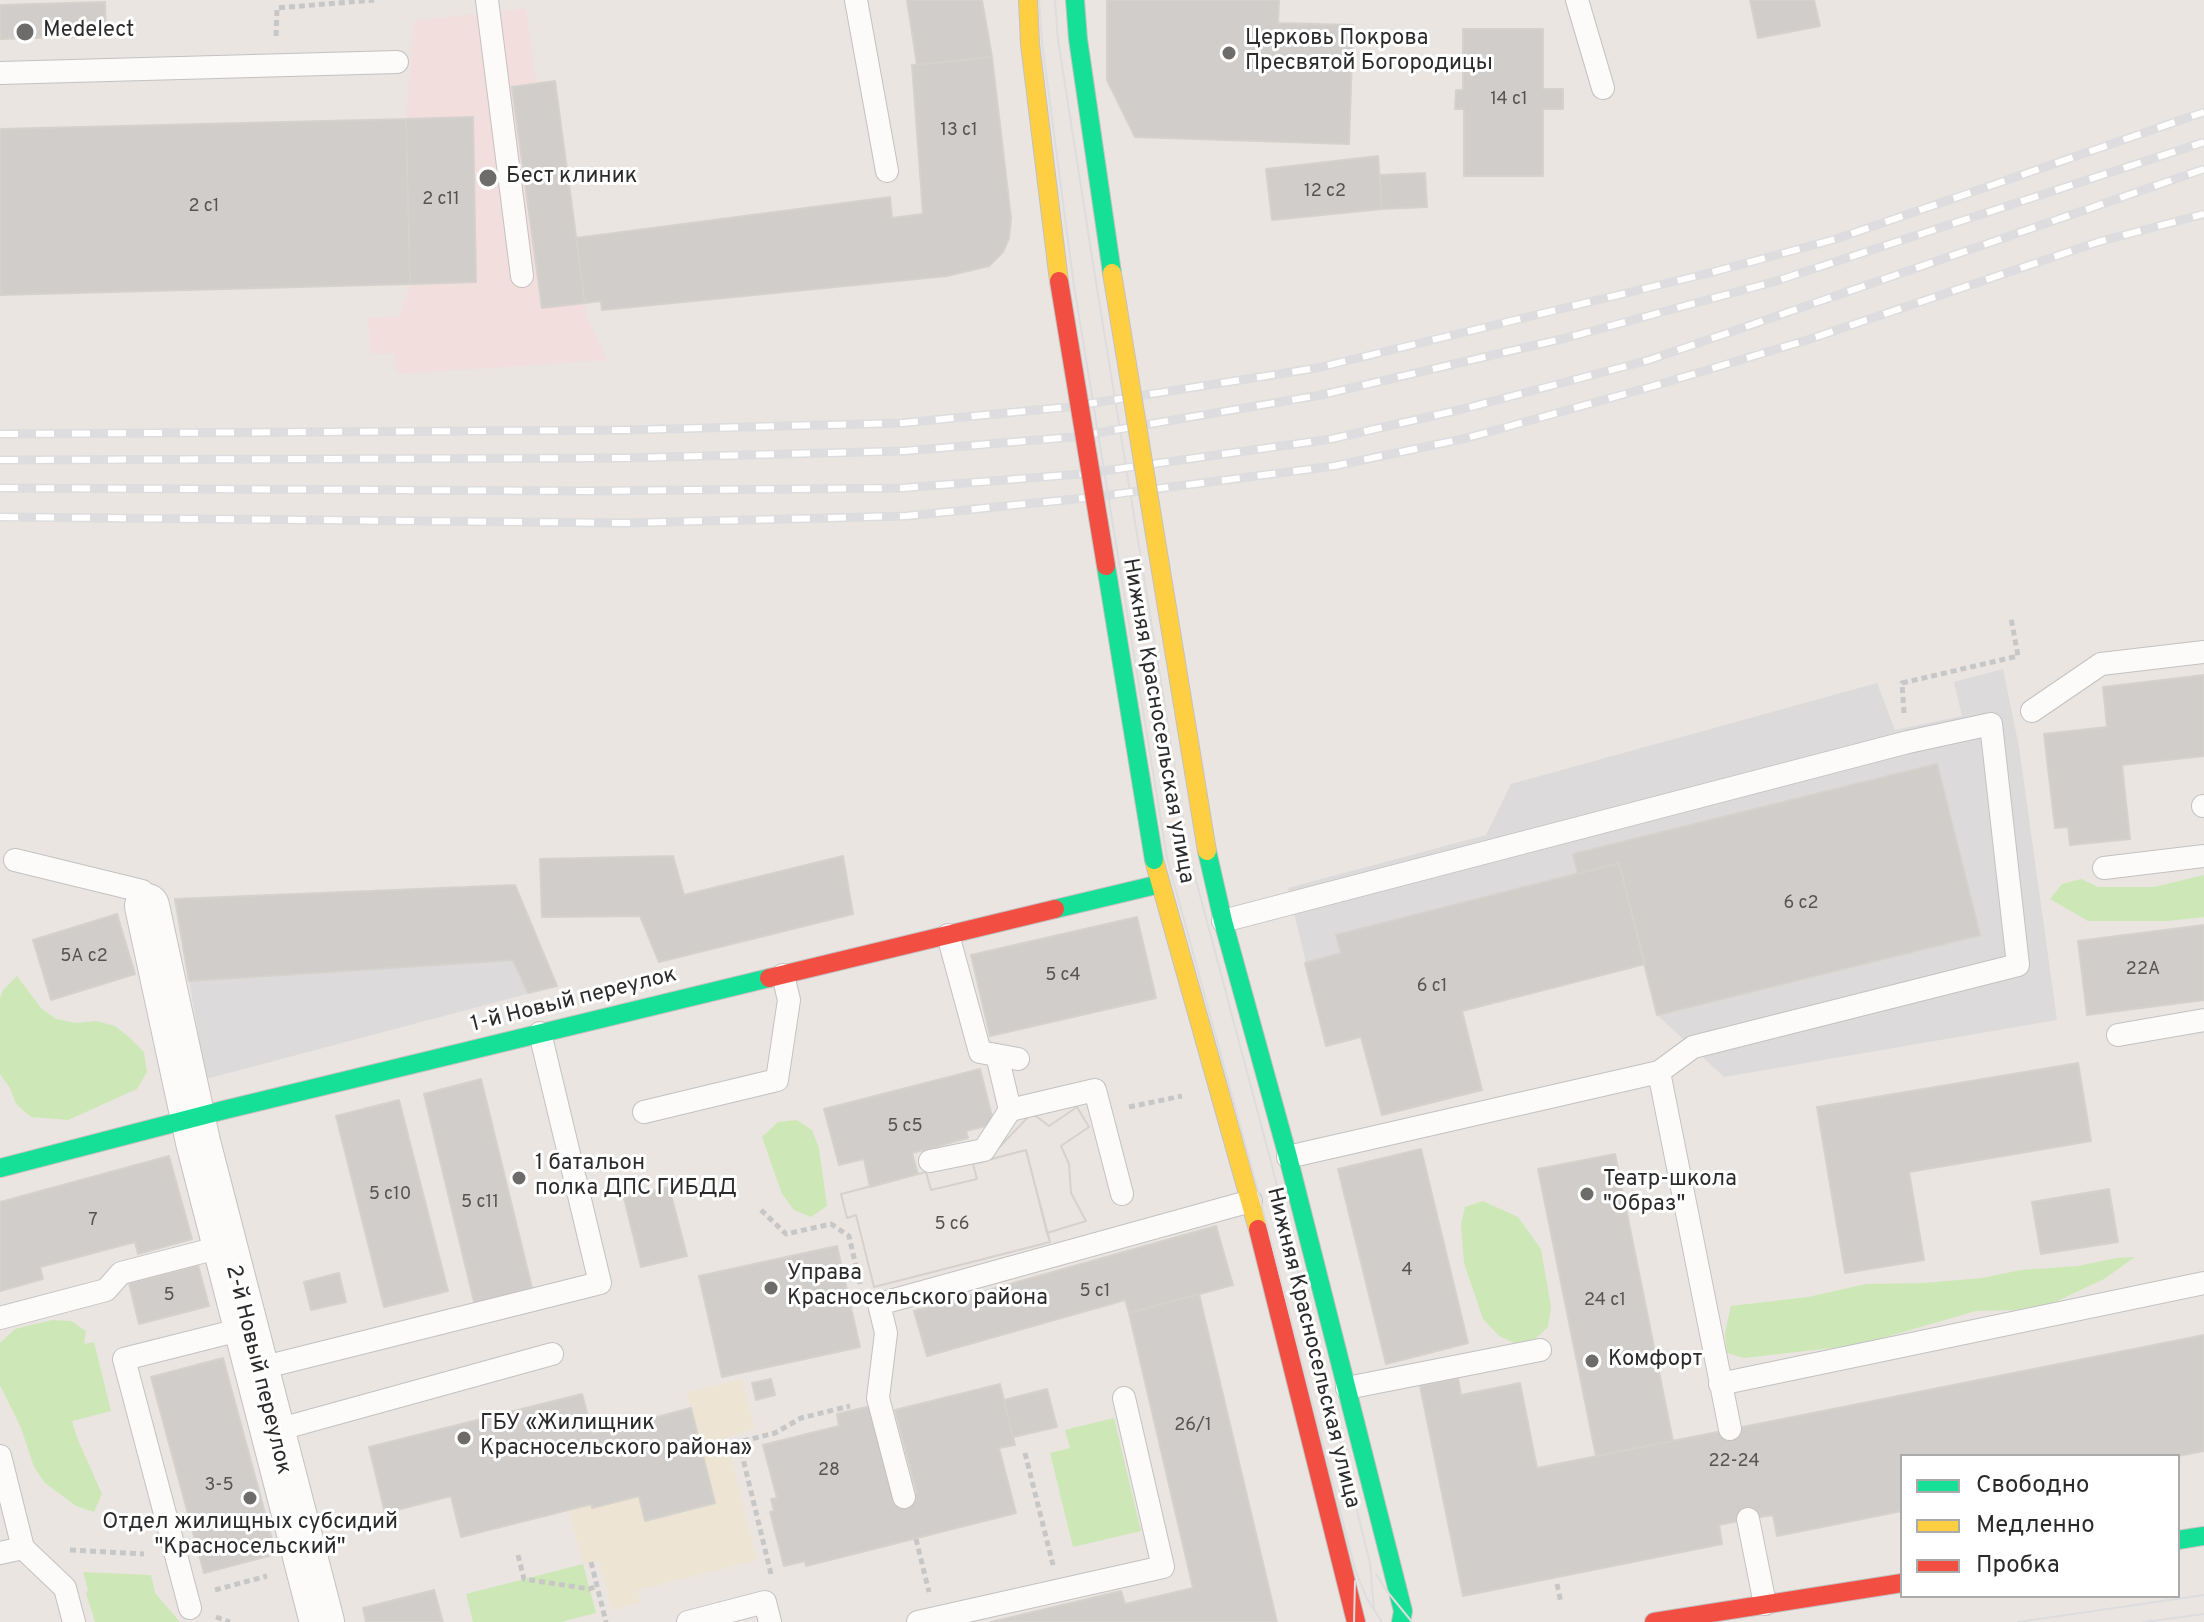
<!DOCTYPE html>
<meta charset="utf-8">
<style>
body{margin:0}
#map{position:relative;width:2204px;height:1622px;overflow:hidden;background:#eae5e0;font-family:Overpass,sans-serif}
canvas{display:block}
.legend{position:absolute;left:1900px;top:1454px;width:280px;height:144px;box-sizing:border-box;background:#fff;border:2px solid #aaa;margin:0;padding:10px 14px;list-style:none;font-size:24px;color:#2b2b2b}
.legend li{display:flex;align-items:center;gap:16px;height:40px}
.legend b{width:40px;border:2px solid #aaa}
</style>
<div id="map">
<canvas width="2204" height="1622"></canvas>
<ul class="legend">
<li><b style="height:10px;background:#16e098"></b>Свободно</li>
<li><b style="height:10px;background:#ffcf43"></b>Медленно</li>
<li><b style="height:10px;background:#f24e42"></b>Пробка</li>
</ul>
</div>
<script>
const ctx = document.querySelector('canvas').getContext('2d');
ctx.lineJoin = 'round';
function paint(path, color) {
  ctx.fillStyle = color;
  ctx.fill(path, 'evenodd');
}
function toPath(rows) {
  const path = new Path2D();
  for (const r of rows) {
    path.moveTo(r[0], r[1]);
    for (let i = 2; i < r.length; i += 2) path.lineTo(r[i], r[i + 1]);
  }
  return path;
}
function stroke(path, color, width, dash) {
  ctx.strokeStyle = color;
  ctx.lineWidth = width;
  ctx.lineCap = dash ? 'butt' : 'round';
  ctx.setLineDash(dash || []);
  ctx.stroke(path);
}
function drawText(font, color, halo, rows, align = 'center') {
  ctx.font = font + ' Overpass,sans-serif';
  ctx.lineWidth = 6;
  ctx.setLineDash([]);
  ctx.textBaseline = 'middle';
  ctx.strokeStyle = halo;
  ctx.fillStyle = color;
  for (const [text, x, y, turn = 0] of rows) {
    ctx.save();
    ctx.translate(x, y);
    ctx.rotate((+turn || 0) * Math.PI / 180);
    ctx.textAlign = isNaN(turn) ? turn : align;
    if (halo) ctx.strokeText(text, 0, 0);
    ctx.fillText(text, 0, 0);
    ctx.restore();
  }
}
const industrial = toPath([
 [2003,669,2019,747,2057,1020,1724,1077,1657,1015,1644,964,1462,1011,1482,1090,1382,1115,1362,1037,1326,1046,1288,888,1486,835,1511,784,1877,683,1895,730,1962,716,1954,682],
 [515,885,557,986,206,1079,175,899]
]);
const education = toPath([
 [742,1379,755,1429,726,1437,757,1560,638,1590,640,1602,612,1610,599,1561,583,1564,569,1510,592,1504,593,1508,683,1485,691,1408,687,1393]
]);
const medical = toPath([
 [526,8,536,83,555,81,586,315,607,360,398,374,393,353,371,354,368,318,399,317,410,284,406,119,414,21]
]);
const green = toPath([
 [2204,875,2204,917,2168,921,2088,921,2050,899,2062,884,2081,879,2098,887,2154,887],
 [17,976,41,1008,56,1019,76,1023,96,1021,115,1026,130,1038,144,1052,147,1072,137,1089,68,1120,31,1117,16,1104,10,1088,0,1074,0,998,3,990],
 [797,1120,812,1130,819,1148,827,1206,811,1217,794,1210,782,1194,762,1137,778,1122],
 [1483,1201,1518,1217,1541,1249,1551,1307,1548,1327,1535,1339,1516,1344,1499,1336,1483,1319,1464,1263,1461,1225,1465,1207],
 [2135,1257,2104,1279,2051,1304,2014,1310,1976,1311,1858,1345,1744,1358,1727,1353,1725,1333,1731,1306,1808,1297,1866,1284,1924,1283,1982,1278,2021,1270,2078,1266,2116,1258],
 [52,1320,71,1321,86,1331,84,1344,94,1342,111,1411,72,1421,78,1440,102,1494,94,1512,76,1506,45,1483,34,1467,21,1428,0,1385,0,1343,15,1329],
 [1114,1418,1141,1531,1073,1547,1050,1453,1070,1448,1065,1430],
 [583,1564,596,1613,561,1622,473,1622,466,1594],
 [83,1572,151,1575,155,1593,180,1622,95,1622,86,1593,88,1590]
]);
const building = toPath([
 [907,0,982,0,992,57,917,65,907,0],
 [1107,0,1279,0,1278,23,1353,25,1349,144,1135,137,1107,80,1107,0],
 [1750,0,1814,0,1820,26,1758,38,1750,0],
 [105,2,106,36,0,39,0,5,105,2],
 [1463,29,1543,29,1543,89,1563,89,1563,109,1543,109,1543,176,1464,176,1464,109,1455,109,1456,90,1463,90,1463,29],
 [992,57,1011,218,1009,238,1003,252,989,266,947,276,602,310,601,301,585,303,576,238,890,197,892,218,923,214,912,65,992,57],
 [555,81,585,303,542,308,512,87,555,81],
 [473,117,476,282,410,284,406,119,473,117],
 [406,119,410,284,0,295,0,129,406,119],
 [1378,156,1382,209,1272,220,1266,169,1378,156],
 [1425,173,1427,207,1382,209,1380,175,1425,173],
 [2204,675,2204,756,2122,765,2130,839,2070,845,2068,827,2055,828,2044,734,2107,727,2103,687,2204,675],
 [1937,764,1980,935,1657,1015,1619,863,1578,874,1573,854,1937,764],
 [673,856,684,895,843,856,853,914,659,962,640,916,542,917,540,859,673,856],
 [1619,863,1645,964,1462,1011,1482,1090,1382,1115,1361,1037,1326,1046,1305,963,1341,953,1336,935,1619,863],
 [515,885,557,986,528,993,513,960,189,981,175,899,515,885],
 [117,914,135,974,51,1000,33,940,117,914],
 [1137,917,1156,998,990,1036,971,955,1137,917],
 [2204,925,2204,1000,2087,1015,2078,941,2204,925],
 [2078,1063,2091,1141,1909,1172,1924,1260,1845,1273,1817,1107,2078,1063],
 [980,1069,994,1124,966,1131,968,1138,912,1153,918,1174,870,1187,864,1159,839,1165,824,1109,980,1069],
 [481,1079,533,1292,475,1306,424,1094,481,1079],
 [399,1100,448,1291,384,1307,336,1116,399,1100],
 [1077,1107,1089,1127,1061,1146,1069,1164,1071,1193,1086,1221,1047,1233,1026,1150,987,1160,1032,1113,1049,1126,1077,1107],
 [1077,1107,1089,1127,1061,1146,1069,1164,1071,1193,1086,1221,1047,1233,1050,1242,874,1287,856,1215,847,1218,841,1194,926,1172,931,1190,977,1179,973,1164,987,1160,1032,1113,1049,1126,1077,1107],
 [1421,1149,1468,1343,1386,1364,1338,1169,1421,1149],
 [1026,1150,1050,1242,874,1287,856,1215,847,1218,841,1194,926,1172,931,1190,977,1179,973,1164,1026,1150],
 [1615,1154,1673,1441,1596,1456,1538,1169,1615,1154],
 [169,1156,192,1239,138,1254,135,1242,86,1255,40,1267,43,1279,0,1291,0,1202,169,1156],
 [669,1187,687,1256,641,1267,624,1198,669,1187],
 [2109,1189,2118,1242,2041,1254,2032,1202,2109,1189],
 [1216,1226,1233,1285,1129,1313,1125,1300,927,1356,914,1311,1216,1226],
 [837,1246,860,1347,722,1377,699,1276,837,1246],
 [198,1265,209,1306,139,1324,129,1283,198,1265],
 [339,1273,346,1302,311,1310,304,1282,339,1273],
 [1199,1294,1277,1622,991,1622,1121,1591,1125,1604,1193,1588,1129,1313,1199,1294],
 [2204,1335,2204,1451,2178,1456,1902,1456,1902,1511,1777,1536,1773,1515,1748,1519,1719,1525,1722,1544,1463,1596,1420,1386,1458,1378,1461,1395,1520,1383,1537,1468,2204,1335],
 [223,1358,276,1554,204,1573,151,1377,223,1358],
 [771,1379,775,1395,756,1400,752,1383,771,1379],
 [1000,1384,1015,1445,999,1448,1016,1513,806,1566,805,1561,784,1566,770,1512,774,1511,771,1499,777,1498,763,1445,839,1426,837,1414,871,1406,904,1497,917,1494,895,1410,1000,1384],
 [1047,1389,1057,1427,1013,1437,1004,1400,1047,1389],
 [582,1394,593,1434,691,1408,715,1503,645,1521,639,1496,592,1508,592,1504,461,1537,451,1496,385,1513,369,1447,582,1394],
 [434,1590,443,1622,366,1622,363,1608,434,1590]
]);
const path = toPath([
 [276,36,277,8,374,0],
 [1904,713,1902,683,2018,656,2011,618],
 [1129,1107,1182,1096],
 [761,1210,786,1234,831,1224,849,1236,860,1284],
 [1025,1453,1053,1565],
 [916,1539,929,1592],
 [70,1550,144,1554],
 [518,1555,524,1579,589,1589,597,1586],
 [591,1562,606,1622],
 [771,1574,739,1442,775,1433,801,1418,850,1406],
 [1557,1584,1561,1603],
 [215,1590,267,1576],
 [216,1617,230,1622]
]);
const lane = toPath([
 [487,0,522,276],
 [856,0,887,171],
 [1577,0,1603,88],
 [0,73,397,62],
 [2032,711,2101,664,2204,652],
 [2203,806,2204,806],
 [15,860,142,891,147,906],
 [2104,868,2204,856],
 [1223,921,1908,742,1991,724,2018,965,1693,1047,1659,1072,1288,1157],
 [948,935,980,1052,1018,1059],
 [2118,1035,2204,1020],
 [997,1055,1010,1110],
 [1659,1072,1730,1429],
 [644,1112,777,1080,789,1000,783,975],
 [930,1161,984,1150,1010,1110,1095,1090,1122,1194],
 [0,1318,106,1290,121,1273,225,1246],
 [257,1369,600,1283,540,1033],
 [1720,1384,2204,1283],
 [1347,1388,1540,1350],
 [273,1431,552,1354],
 [0,1456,23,1548,65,1588,74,1622],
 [904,1497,878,1398,886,1333,879,1304,1251,1201],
 [1748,1519,1765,1604],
 [0,1553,23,1548],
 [190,1608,124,1359,247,1328],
 [688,1622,765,1602,770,1622],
 [918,1622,1163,1567,1124,1398]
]);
const street = toPath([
 [147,906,198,1142,322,1622]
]);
const fast = toPath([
 [1075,0,1078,39,1112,273],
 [1207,851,1223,921,1288,1157,1403,1611,1401,1622],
 [1055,909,1160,884],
 [0,1168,224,1110,769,978],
 [2178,1540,2204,1536]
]);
const slow = toPath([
 [1028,0,1030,44,1059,281],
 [1154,860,1258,1229]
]);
const jam = toPath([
 [769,978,1055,909],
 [1258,1229,1356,1622],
 [1654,1622,1902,1583]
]);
const tram = toPath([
 [1039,0,1042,42,1073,279,1167,858,1260,1198,1355,1569,1366,1597,1382,1622],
 [1055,0,1058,40,1095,276,1189,854,1271,1162,1370,1563,1374,1610],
 [1376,1574,1386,1590,1412,1622],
 [1354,1622,1355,1581],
 [2018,1622,2204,1595],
 [2144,1622,2204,1614]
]);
const rail = toPath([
 [0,434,627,430,902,423,1068,407,1317,368,1713,272,1836,239,2204,112],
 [0,460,626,458,904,451,1073,437,1321,395,1566,338,1773,282,2204,142],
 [0,488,583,491,902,488,1081,474,1331,439,1463,409,1649,360,2204,169],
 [0,517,625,523,906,516,1085,498,1334,466,1467,438,1657,385,1807,340,2098,242,2204,214]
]);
const fastBridge = toPath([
 [1106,566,1154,860]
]);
const slowBridge = toPath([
 [1112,273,1207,851]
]);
const jamBridge = toPath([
 [1059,281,1106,566]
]);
const markers = [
 [25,32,10,"#6e6c6a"],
 [1229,53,8,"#6e6c6a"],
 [488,178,10,"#6e6c6a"],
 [519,1178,8,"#6e6c6a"],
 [1587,1194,8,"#6e6c6a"],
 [771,1288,8,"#6e6c6a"],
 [1592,1361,8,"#6e6c6a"],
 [464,1438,8,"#6e6c6a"],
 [250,1498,8,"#6e6c6a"]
];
const numberNames = [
 ["14 с1",1509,100],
 ["13 с1",959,131],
 ["12 с2",1325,192],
 ["2 с11",441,200],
 ["2 с1",204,207],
 ["6 с2",1801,904],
 ["5А с2",84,957],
 ["22А",2143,970],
 ["5 с4",1063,976],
 ["6 с1",1432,987],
 ["5 с5",905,1127],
 ["5 с10",390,1195],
 ["5 с11",480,1203],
 ["7",93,1221],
 ["5 с6",952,1225],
 ["4",1407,1271],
 ["5 с1",1095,1292],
 ["5",169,1296],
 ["24 с1",1605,1301],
 ["26/1",1193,1426],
 ["22-24",1734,1462],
 ["28",829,1471],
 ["3-5",219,1486]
];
const poiNames = [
 ["Medelect",43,32],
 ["Церковь Покрова",1245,40],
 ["Пресвятой Богородицы",1245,65],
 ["Бест клиник",506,178],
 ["1 батальон",535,1165],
 ["полка ДПС ГИБДД",535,1190],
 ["Театр-школа",1603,1181],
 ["\"Образ\"",1603,1206],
 ["Управа",787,1275],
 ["Красносельского района",787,1300],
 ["Комфорт",1608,1361],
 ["ГБУ «Жилищник",480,1425],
 ["Красносельского района»",480,1450],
 ["Отдел жилищных субсидий",250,1524,"center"],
 ["\"Красносельский\"",250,1549,"center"]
];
const streetNames = [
 ["Нижняя Красносельская улица",1157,721,80],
 ["1-й Новый переулок",574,1001,-14],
 ["Нижняя Красносельская улица",1312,1348,76],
 ["2-й Новый переулок",257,1370,76]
];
paint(industrial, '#dddadc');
paint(education, '#eee4d4');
paint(medical, '#f1dedd');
paint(green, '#cde8b6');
paint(building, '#d0cdca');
stroke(building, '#d5d1cc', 2);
stroke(lane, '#c3c1c2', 24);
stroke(street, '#c3c1c2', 46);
stroke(fast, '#c3c1c2', 20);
stroke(slow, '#c3c1c2', 20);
stroke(jam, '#c3c1c2', 20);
stroke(path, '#c8c7c7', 5, [6, 4]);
stroke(lane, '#fcfbfa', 22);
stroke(street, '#fcfbfa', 44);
stroke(fast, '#16e098', 18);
stroke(slow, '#ffcf43', 18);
stroke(jam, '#f24e42', 18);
stroke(tram, '#dddddf', 2);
stroke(rail, '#dddddf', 9);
stroke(rail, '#fff', 6, [18]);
stroke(fastBridge, '#c3c1c2', 20, []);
stroke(slowBridge, '#c3c1c2', 20, []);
stroke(jamBridge, '#c3c1c2', 20, []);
stroke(fastBridge, '#16e098', 18);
stroke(slowBridge, '#ffcf43', 18);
stroke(jamBridge, '#f24e42', 18);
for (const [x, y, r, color] of markers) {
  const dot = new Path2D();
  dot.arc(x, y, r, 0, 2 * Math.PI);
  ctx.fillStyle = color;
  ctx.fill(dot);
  stroke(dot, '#fff', 3);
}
drawText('18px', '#555454', null, numberNames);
drawText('22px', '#2b2b2b', '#fff', poiNames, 'left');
drawText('22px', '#2b2b2b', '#fff', streetNames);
</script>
